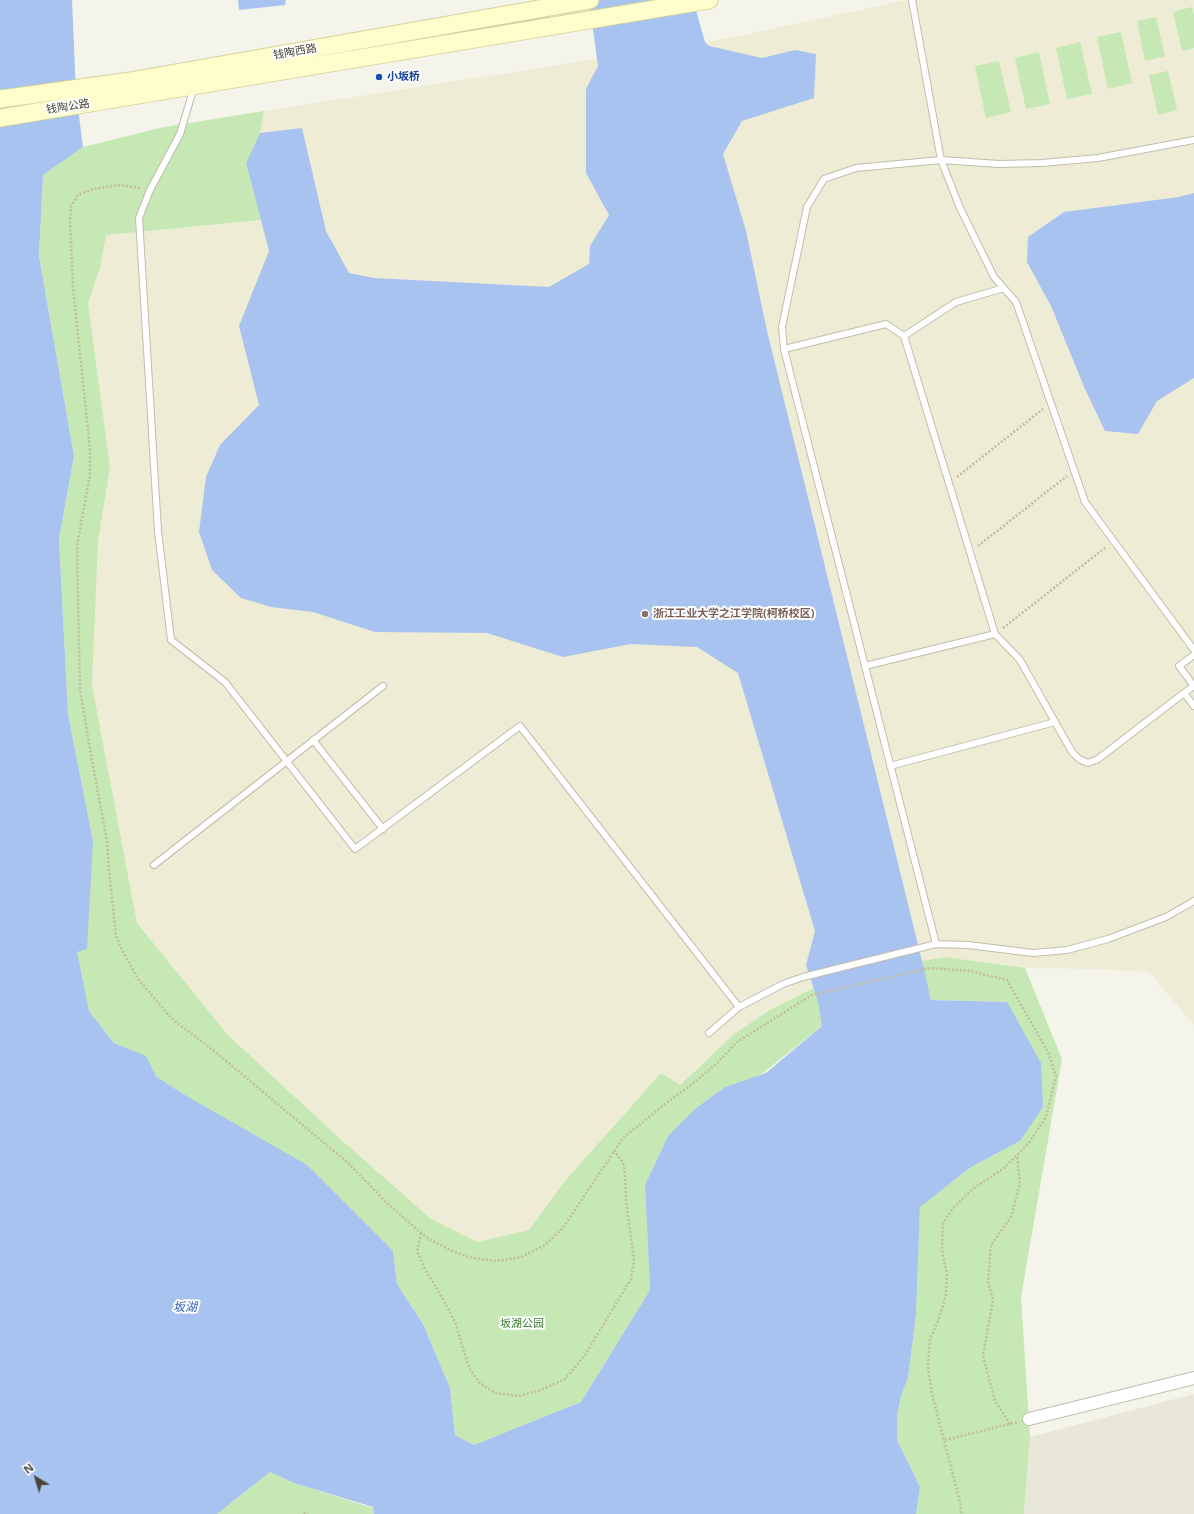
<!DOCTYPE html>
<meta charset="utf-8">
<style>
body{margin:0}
#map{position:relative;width:1194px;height:1514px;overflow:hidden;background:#f5f4ea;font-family:"Noto Sans",sans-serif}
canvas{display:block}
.north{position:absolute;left:16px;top:1458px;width:40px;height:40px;-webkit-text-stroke:3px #fff;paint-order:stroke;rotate:322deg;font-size:11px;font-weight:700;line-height:16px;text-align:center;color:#494638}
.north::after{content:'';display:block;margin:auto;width:14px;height:18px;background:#494638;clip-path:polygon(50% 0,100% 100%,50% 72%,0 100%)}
</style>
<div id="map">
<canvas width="1194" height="1514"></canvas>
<div class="north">N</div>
</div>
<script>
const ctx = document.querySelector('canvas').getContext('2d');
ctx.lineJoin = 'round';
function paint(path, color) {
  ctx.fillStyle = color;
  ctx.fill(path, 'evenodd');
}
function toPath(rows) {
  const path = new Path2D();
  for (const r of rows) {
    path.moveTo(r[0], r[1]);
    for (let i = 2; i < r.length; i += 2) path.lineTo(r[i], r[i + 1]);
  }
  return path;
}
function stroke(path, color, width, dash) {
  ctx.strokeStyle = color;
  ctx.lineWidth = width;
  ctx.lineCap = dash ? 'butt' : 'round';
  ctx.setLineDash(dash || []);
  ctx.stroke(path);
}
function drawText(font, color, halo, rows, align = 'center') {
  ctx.font = font + ' "Noto Sans","Noto Sans SC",sans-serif';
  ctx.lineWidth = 4;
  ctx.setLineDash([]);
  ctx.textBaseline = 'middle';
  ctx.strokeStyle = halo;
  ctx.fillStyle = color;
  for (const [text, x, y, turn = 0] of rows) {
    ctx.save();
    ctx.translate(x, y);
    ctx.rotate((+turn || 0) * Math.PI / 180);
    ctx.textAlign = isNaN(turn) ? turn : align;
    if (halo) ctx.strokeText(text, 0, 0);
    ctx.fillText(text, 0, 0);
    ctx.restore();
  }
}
const residential = toPath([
 [1194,1394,1194,1514,1024,1514,1030,1437]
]);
const education = toPath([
 [907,0,1194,0,1194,1025,1149,972,1100,969,1025,968,945,957,814,988,768,1011,733,1035,679,1085,661,1073,564,1182,529,1230,477,1242,431,1219,337,1136,228,1035,137,923,92,685,98,542,110,467,88,303,100,268,106,235,261,220,260,133,264,111,725,39]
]);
const green = toPath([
 [1192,7,1194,16,1194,48,1182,51,1173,12],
 [1156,17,1165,56,1145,61,1137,21],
 [1121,32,1132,83,1108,89,1097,37],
 [1080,42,1092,94,1067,99,1056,48],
 [1039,52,1050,104,1026,109,1015,58],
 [999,61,1011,112,986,118,975,66],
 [1168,71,1177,110,1158,115,1149,75],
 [264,111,260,133,246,163,261,220,106,235,100,268,88,303,110,467,98,542,92,685,137,923,228,1035,337,1136,431,1219,477,1242,529,1230,564,1182,661,1073,680,1085,733,1035,768,1011,814,988,922,961,945,957,1025,968,1062,1059,1021,1297,1030,1437,1024,1514,916,1514,920,1487,897,1440,897,1415,901,1396,908,1378,916,1315,920,1206,971,1167,1020,1141,1007,1002,931,1000,925,976,822,1026,759,1076,725,1087,696,1108,668,1136,645,1185,650,1290,581,1402,474,1445,455,1435,450,1388,423,1324,397,1284,393,1251,183,1094,156,1076,146,1057,114,1043,89,1011,76,952,93,841,68,714,59,539,74,456,39,256,43,175,83,147,164,127],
 [270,1472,294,1483,373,1508,374,1514,217,1514]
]);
const water = toPath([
 [0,0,72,0,76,93,83,147,43,175,39,256,74,456,59,539,68,714,93,841,87,949,77,952,89,1011,114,1043,146,1056,156,1076,183,1094,307,1165,393,1251,397,1284,423,1324,450,1388,455,1435,474,1445,581,1402,650,1290,645,1185,668,1136,696,1108,725,1087,766,1073,822,1026,818,1001,806,965,815,931,738,673,697,647,631,644,563,657,487,633,375,632,313,612,271,607,241,598,212,570,199,532,206,477,220,445,259,405,239,326,269,251,246,163,260,133,302,128,326,231,349,273,374,278,549,287,589,264,590,246,609,215,586,173,586,89,598,66,589,0,693,0,705,42,709,46,762,58,795,50,816,54,814,98,742,121,723,154,746,231,767,331,922,961,931,1000,1007,1002,1041,1063,1043,1107,1020,1141,971,1167,920,1207,916,1315,908,1378,901,1396,897,1415,897,1440,920,1487,916,1514,374,1514,373,1507,294,1483,270,1472,217,1514,0,1514],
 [238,0,286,0,285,5,239,10],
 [1194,193,1194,378,1157,401,1138,434,1105,431,1085,389,1051,306,1027,262,1028,237,1064,212,1179,197]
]);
const path = toPath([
 [140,188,120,185,93,189,78,195,71,207,70,221,73,288,90,449,90,475,78,540,77,552,80,689,89,744,107,841,109,870,116,936,121,948,138,979,172,1019,213,1050,348,1163,386,1202,421,1233,431,1240,452,1251,472,1258,496,1261,521,1257,545,1245,563,1228,623,1138,669,1101,695,1082,718,1062,737,1042,812,995,930,968,970,971,1007,980,1048,1052,1056,1076,1046,1117,1029,1143,1004,1168,974,1188,954,1207,943,1223,942,1250,947,1275,946,1296,938,1321,930,1339,928,1367,932,1394,960,1502,961,1514],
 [957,477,1043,409],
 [978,546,1067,476],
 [1003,628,1106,547],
 [421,1233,417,1251,425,1269,443,1299,455,1322,469,1368,480,1383,495,1393,519,1396,541,1390,565,1379,585,1355,631,1279,634,1261,626,1200,625,1173,623,1162,614,1151],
 [1010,1424,995,1401,983,1356,993,1300,988,1281,991,1245,1011,1217,1020,1184,1017,1155],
 [945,1440,1018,1422],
 [304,1514,305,1513,308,1514]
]);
const lane = toPath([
 [912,0,941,160,960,208,994,277,1016,302,1085,502,1194,650],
 [194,87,180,134,150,190,139,218,158,531,171,640,225,682,355,849,520,726,739,1007],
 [1004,288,956,302,904,336,995,634,1020,660,1072,752,1079,759,1088,763,1098,759,1184,693],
 [784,349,886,324,904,336],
 [1194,655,1179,666,1194,686,1184,693,1194,706],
 [865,666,995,634],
 [313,740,383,829],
 [890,766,1055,722],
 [154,865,383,686],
 [936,944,784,349,782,327,807,207,824,179,856,168,941,160,999,164,1042,163,1098,158,1194,140],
 [709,1033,739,1007,783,984,803,977,936,944,968,945,1033,953,1067,950,1108,939,1166,917,1194,901]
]);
const street = toPath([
 [1029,1419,1194,1378]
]);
const secondary = toPath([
 [0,99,130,81,590,0],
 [0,118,709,0]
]);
const markers = [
 [379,77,4,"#1a4fb4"],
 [645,614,4,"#8d6e63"]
];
const streetNames = [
 ["钱陶西路",295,52,-10],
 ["钱陶公路",68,107,-9]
];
const transitNames = [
 ["小坂桥",387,77]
];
const educationNames = [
 ["浙江工业大学之江学院(柯桥校区)",653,614]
];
const parkNames = [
 ["坂湖公园",522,1324]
];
const waterNames = [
 ["坂湖",185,1308]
];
paint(residential, '#e9e7d8');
paint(education, '#eeecd4');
paint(green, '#c5e8b4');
paint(water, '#a8c3f0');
stroke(lane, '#c0beac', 8);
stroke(street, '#c0beac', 14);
stroke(secondary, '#d4d29a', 19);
stroke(path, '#c2bd9e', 2.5, [2, 2]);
stroke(lane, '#fff', 6);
stroke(street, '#fff', 12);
stroke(secondary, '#fefdcb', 17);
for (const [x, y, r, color] of markers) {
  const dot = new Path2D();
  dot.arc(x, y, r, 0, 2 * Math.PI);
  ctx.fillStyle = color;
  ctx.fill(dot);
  stroke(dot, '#fff', 1.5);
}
drawText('11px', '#494638', '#fff', streetNames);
drawText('bold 11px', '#164399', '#fff', transitNames, 'left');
drawText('bold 11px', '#785e54', '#fff', educationNames, 'left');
drawText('11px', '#387b2b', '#fff', parkNames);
drawText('italic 12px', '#3160b5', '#fff', waterNames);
</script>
